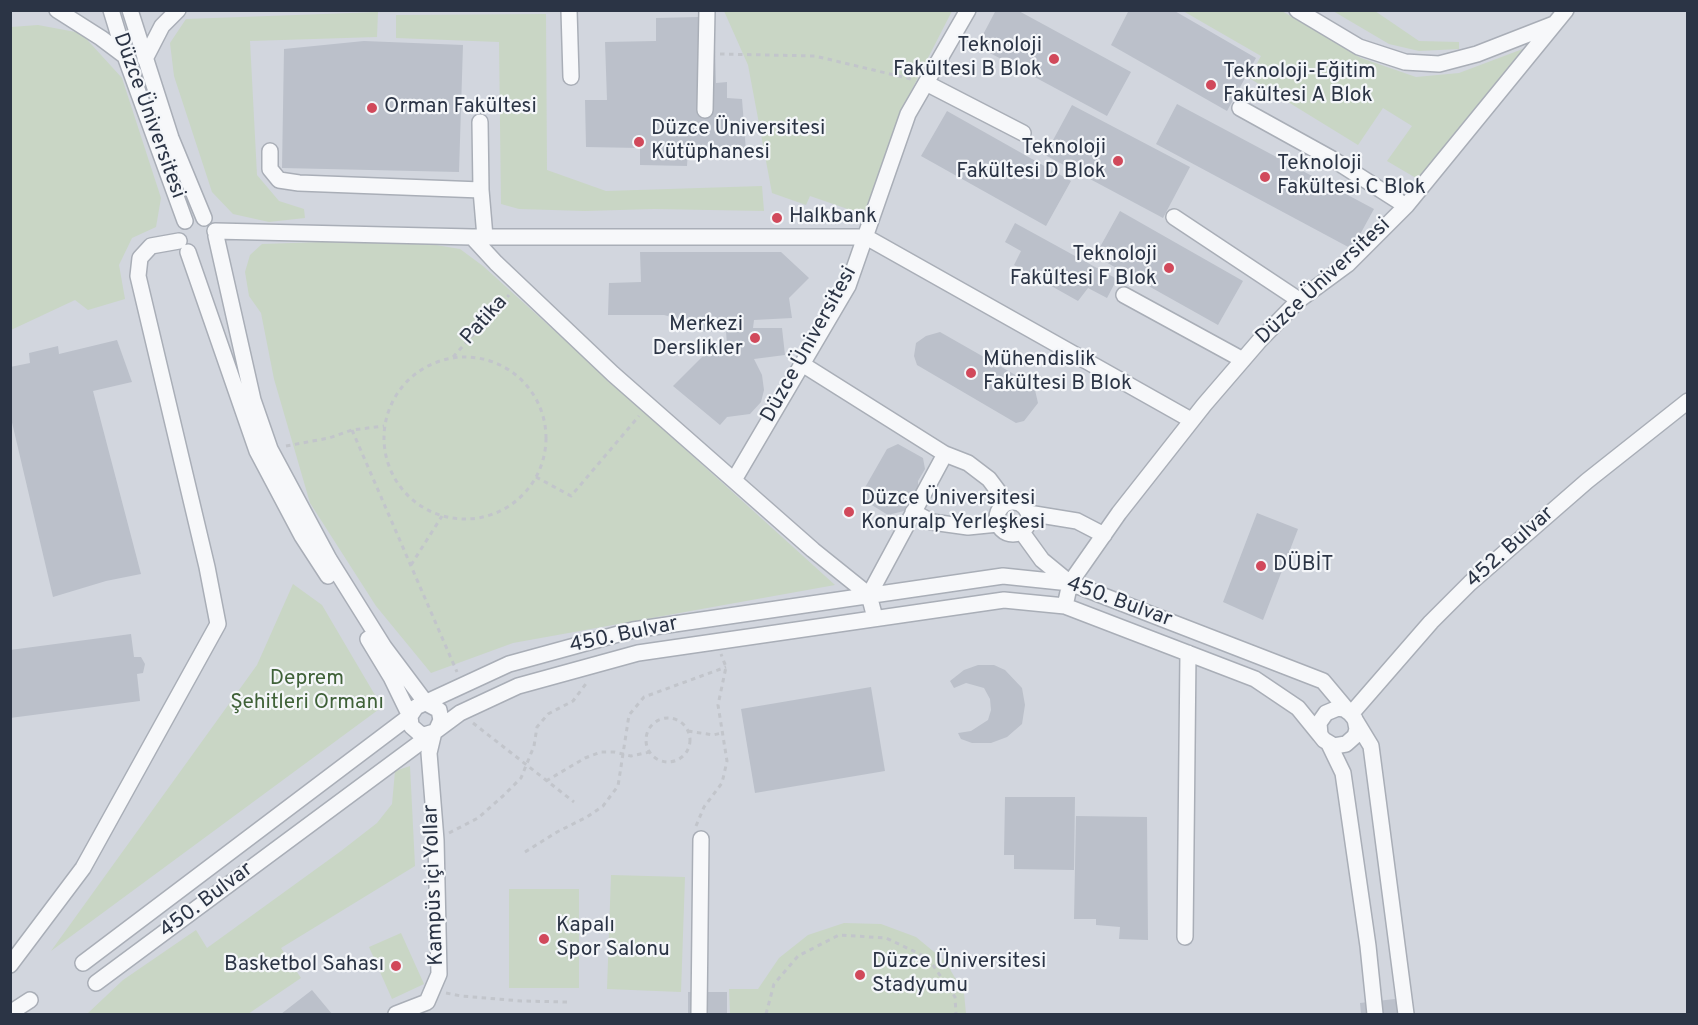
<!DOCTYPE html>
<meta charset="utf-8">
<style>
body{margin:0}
#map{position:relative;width:1698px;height:1025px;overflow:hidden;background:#e4e7ec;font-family:Overpass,sans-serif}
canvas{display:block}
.frame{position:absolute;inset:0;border:12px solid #2b3445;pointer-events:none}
</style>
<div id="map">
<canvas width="1698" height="1025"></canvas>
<div class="frame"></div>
</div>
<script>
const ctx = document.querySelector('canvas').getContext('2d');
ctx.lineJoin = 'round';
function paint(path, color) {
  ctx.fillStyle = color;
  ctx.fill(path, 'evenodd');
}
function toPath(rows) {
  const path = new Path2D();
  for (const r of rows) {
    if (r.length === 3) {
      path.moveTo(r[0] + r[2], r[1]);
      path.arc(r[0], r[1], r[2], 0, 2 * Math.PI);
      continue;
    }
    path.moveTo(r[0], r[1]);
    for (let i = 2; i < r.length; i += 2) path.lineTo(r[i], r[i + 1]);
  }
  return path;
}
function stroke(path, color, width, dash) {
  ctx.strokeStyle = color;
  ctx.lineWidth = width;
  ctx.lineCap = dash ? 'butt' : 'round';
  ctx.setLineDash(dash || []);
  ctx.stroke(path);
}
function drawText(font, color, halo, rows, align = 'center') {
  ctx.font = font + ' Overpass,sans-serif';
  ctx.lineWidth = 4.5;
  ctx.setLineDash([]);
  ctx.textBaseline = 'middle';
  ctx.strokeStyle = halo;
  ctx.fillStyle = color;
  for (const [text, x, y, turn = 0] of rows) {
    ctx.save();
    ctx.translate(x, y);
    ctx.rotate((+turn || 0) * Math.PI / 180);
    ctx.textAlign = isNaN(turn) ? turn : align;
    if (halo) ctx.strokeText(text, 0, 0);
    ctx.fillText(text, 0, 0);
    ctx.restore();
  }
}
const built = toPath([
 [10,11,1687,11,1687,1014,11,1014]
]);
const green = toPath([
 [724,11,952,11,908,97,865,215,810,196,806,205,772,193,748,65],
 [1183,11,1282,11,1361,58,1416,77,1459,73,1528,47,1421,181,1387,161,1412,126,1383,108,1358,145,1249,78,1261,56],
 [1333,11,1375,11,1419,41,1459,42,1459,49,1419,51,1389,44],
 [378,12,377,37,250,41,257,175,279,201,304,209,305,218,269,222,233,214,212,192,174,76,170,43,186,19],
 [546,14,547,170,606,191,762,186,764,211,654,209,585,211,519,209,501,204,499,42,396,38,396,15],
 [38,25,81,33,122,78,161,198,156,227,132,238,119,265,125,299,88,310,75,300,11,330,11,27],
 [322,242,418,242,460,249,483,266,835,585,513,643,431,673,376,606,310,503,274,379,261,313,249,296,245,272,250,255,262,244],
 [293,584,322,605,382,707,51,951,257,665],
 [410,766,415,866,281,948,301,978,248,1014,87,1014,123,980,196,930,207,948,341,851,377,823,392,804,395,771],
 [611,875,685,877,681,992,607,989],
 [509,889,579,889,579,988,509,988],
 [844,923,881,924,916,937,945,961,964,993,966,1014,730,1014,729,989,758,989,779,958,808,935],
 [401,933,424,984,392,999,369,947]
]);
const building = toPath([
 [996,10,1017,10,1131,72,1107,116,977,46],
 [1129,10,1173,10,1256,58,1227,111,1111,45],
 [698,17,699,46,715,46,716,83,727,82,727,98,742,99,746,151,688,150,687,166,640,165,640,148,586,147,585,100,607,100,605,42,656,41,656,18],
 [364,41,463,45,459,172,282,168,284,49],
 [1177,104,1374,209,1352,249,1156,144],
 [1072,105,1190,167,1163,218,1045,155],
 [947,111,1071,181,1046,226,921,156],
 [1120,211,1243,281,1218,325,1095,256],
 [1015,223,1117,279,1107,298,1088,288,1078,301,1014,265,1021,251,1005,242],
 [640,252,781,252,809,278,789,298,792,318,754,320,753,328,782,328,785,355,754,359,762,375,764,390,761,402,750,414,727,417,720,425,673,386,716,343,727,345,726,331,705,332,682,320,664,315,608,315,609,283,641,282],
 [940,332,1026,381,1035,390,1038,403,1024,421,1016,423,917,365,914,356,916,343,926,336],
 [117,340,132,382,93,391,141,574,106,581,53,597,10,414,10,367,30,363,29,353,58,346,59,354],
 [898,444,923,458,925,469,918,481,918,492,909,498,904,511,888,515,867,502,863,491,887,449],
 [1257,513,1298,529,1263,620,1223,602],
 [131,634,134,657,141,657,145,664,143,673,137,674,140,701,10,718,10,650],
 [978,665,994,665,1005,670,1022,688,1025,705,1022,724,1007,737,991,743,972,743,961,739,958,733,971,731,988,720,991,710,990,699,984,688,966,683,954,688,950,681,964,670],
 [871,687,885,771,755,793,741,709],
 [1005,797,1075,797,1074,870,1014,869,1014,855,1004,855],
 [1076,816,1147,817,1148,940,1119,939,1120,927,1096,925,1096,919,1074,919],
 [312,990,332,1014,281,1014],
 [688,992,727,992,727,1014,688,1014],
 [1412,997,1414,1013,1361,1014,1360,1003]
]);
const path = toPath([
 [720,54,815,56,911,79],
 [453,357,509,295],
 [465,438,81],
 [352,430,457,672],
 [286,446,329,438,352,430,384,426],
 [536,477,571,496,639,416],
 [411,565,442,516],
 [668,740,22],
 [473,723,574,802],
 [688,731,713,735,722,733],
 [546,781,585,758,601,752,614,752,631,756,650,752],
 [696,826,704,807,722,783,727,761,718,705,726,667,721,654],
 [449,833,478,818,503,796,521,778,534,746,537,727,548,714,573,701,588,681],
 [525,852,557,832,587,817,603,806,618,786,629,715,644,697,726,667],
 [446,993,461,996,521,1001,567,1002],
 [766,1014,774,984,798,956,839,935,886,938,928,958,955,997,956,1014]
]);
const minor = toPath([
 [57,10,101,38,125,56],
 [111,10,125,56,185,221],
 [130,10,171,138,204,218],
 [569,10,571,77],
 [1297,10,1359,47,1405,62,1439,64,1477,54,1554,24],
 [145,59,162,26,178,10],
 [926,83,1023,133],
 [1240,108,1334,160,1406,206],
 [705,110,707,10],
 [480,122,481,190,485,237],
 [270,151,270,169,279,180,299,183,481,190],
 [1174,217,1299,300],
 [215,231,472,237,866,237,1191,420],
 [216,236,253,400,270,449,329,559,384,647,426,703,439,710,441,720,437,729],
 [472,237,496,263,613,374,813,550,869,595,875,618],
 [188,252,257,451,302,536,328,576],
 [1124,295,1243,360],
 [802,364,945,454,968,463,989,479,1007,503],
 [734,480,848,286,908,114,968,10],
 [1013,518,16],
 [913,512,932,522,968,527,998,524],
 [1028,513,1077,521,1104,535],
 [1021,531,1042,560,1070,583],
 [869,595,945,454],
 [1065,606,1070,583,1119,513,1204,405,1260,340,1299,300,1348,264,1406,206,1566,10],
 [368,639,391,677,410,716,411,726,419,733,424,735,434,732],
 [1355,719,1357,729,1355,736,1346,744,1334,746,1324,740,1320,735,1319,723,1326,713,1338,708,1344,709,1351,714,1431,622,1470,583,1587,481,1688,401],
 [1329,744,1343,773,1368,946,1375,1014],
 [1185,937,1188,653],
 [83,963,410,716,416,707,509,664,633,630,1003,576,1070,583,1323,681,1354,718,1371,746,1406,1014],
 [10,965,83,868,218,624,207,567,138,276,140,258,151,246,179,241],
 [96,983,460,713,518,686,638,653,1004,600,1065,606,1255,679,1298,708,1320,735],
 [10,1013,30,1000],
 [396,1014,427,1002,439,974,436,840,429,753,434,732],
 [699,1014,701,839]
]);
const markers = [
 [1054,59,6,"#d1495b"],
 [1211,85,6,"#d1495b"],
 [372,108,6,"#d1495b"],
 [639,142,6,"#d1495b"],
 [1118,161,6,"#d1495b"],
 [1265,177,6,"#d1495b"],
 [777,218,6,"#d1495b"],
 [1169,268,6,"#d1495b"],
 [755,338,6,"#d1495b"],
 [971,373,6,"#d1495b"],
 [849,512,6,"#d1495b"],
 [1261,566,6,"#d1495b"],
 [544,939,6,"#d1495b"],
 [396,966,6,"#d1495b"],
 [860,975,6,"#d1495b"]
];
const poiNames = [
 ["Teknoloji",1042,47,"right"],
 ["Fakültesi B Blok",1042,71,"right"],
 ["Teknoloji-Eğitim",1223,73],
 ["Fakültesi A Blok",1223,97],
 ["Orman Fakültesi",384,108],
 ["Düzce Üniversitesi",651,130],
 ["Kütüphanesi",651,154],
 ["Teknoloji",1106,149,"right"],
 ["Fakültesi D Blok",1106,173,"right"],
 ["Teknoloji",1277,165],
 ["Fakültesi C Blok",1277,189],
 ["Halkbank",789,218],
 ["Teknoloji",1157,256,"right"],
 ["Fakültesi F Blok",1157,280,"right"],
 ["Merkezi",743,326,"right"],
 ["Derslikler",743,350,"right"],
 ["Mühendislik",983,361],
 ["Fakültesi B Blok",983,385],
 ["Düzce Üniversitesi",861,500],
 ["Konuralp Yerleşkesi",861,524],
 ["DÜBİT",1273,566],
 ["Kapalı",556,927],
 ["Spor Salonu",556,951],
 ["Düzce Üniversitesi",872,963],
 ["Stadyumu",872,987],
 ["Basketbol Sahası",384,966,"right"]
];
const streetNames = [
 ["Düzce Üniversitesi",148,116,70],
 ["Düzce Üniversitesi",1324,282,-43],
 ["Patika",485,321,-48],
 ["Düzce Üniversitesi",810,345,-61],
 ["452. Bulvar",1511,548,-42],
 ["450. Bulvar",1119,603,20],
 ["450. Bulvar",624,636,-12],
 ["Kampüs içi Yollar",435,885,-92],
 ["450. Bulvar",207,901,-37]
];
const parkNames = [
 ["Deprem",307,680],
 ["Şehitleri Ormanı",307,704]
];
paint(built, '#d2d6de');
paint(green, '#c9d6c5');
paint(building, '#bbc0ca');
stroke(minor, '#a9aeb7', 18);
stroke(path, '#c2c5cb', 3, [4.5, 4.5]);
stroke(minor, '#f7f8fa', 15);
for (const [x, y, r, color] of markers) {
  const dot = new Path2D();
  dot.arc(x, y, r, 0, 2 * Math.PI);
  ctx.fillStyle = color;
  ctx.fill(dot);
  stroke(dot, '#f4f6f9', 2);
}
drawText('21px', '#2b3445', '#f4f6f9', poiNames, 'left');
drawText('21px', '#2b3445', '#f4f6f9', streetNames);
drawText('21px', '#3f6138', '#f4f6f9', parkNames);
</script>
